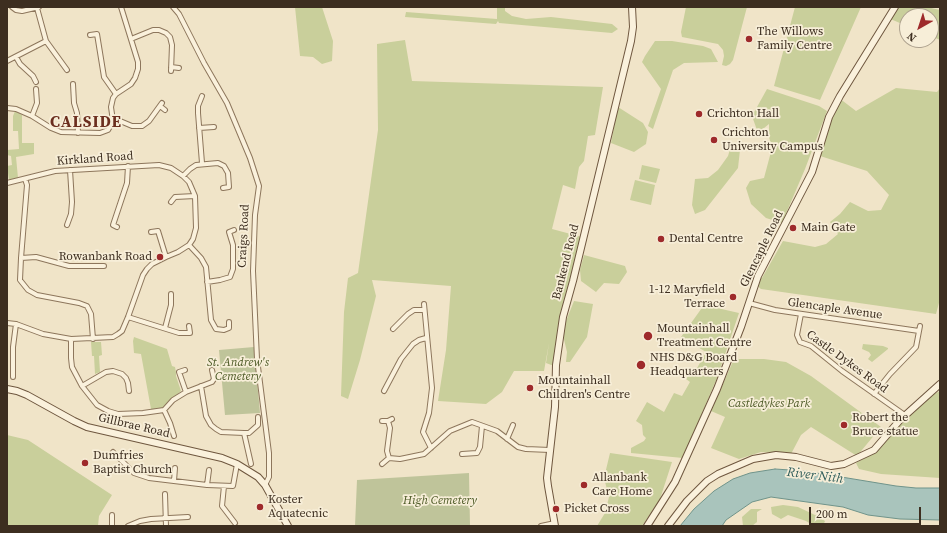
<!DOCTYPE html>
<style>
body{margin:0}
#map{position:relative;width:947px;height:533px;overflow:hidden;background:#f0e4c8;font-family:"Source Serif 4",serif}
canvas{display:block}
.frame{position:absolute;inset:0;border:8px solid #3d2e20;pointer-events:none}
.north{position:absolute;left:899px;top:8px;width:40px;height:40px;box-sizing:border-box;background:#f7eed8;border:1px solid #ada18e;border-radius:50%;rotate:219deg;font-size:11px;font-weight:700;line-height:16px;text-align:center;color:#3d2e20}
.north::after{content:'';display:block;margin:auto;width:14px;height:18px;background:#9e2a2b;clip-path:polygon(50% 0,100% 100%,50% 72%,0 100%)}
.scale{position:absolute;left:809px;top:507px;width:112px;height:18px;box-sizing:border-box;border:2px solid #3d2e20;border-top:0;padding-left:5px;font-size:12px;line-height:14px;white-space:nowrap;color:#3d2e20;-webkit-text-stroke:3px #f7eed8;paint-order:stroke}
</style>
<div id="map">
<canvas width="947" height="533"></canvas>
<div class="frame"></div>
<div class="north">N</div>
<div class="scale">200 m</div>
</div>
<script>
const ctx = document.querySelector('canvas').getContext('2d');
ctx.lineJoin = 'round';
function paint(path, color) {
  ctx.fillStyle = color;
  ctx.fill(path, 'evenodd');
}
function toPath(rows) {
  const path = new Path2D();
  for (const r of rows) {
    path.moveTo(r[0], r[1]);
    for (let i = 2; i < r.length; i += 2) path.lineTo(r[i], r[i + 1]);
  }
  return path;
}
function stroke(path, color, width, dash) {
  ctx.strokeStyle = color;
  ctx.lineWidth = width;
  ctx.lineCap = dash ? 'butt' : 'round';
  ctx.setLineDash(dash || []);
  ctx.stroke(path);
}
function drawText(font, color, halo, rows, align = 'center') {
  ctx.font = font + ' "Source Serif 4",serif';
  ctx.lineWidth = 3.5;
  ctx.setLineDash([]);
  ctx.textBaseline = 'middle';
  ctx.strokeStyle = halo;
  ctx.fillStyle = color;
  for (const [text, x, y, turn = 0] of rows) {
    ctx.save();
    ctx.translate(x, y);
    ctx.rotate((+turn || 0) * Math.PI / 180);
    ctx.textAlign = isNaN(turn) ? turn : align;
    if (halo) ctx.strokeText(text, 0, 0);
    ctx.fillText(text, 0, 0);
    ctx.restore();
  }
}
const green = toPath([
 [295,7,322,7,333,41,332,61,322,64,313,57,300,56],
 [497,7,505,7,505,11,512,16,526,19,551,17,612,24,618,29,612,33,499,23,498,21,496,24,405,17,406,12,497,19],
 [686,7,747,7,733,60,730,64,726,66,722,65,724,56,723,50,718,44,682,37,681,32],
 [795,7,861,7,820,100,774,86],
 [896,7,927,7,940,10,940,40,931,36,931,16,907,16,907,26,888,18],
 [405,40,412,81,603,87,595,135,588,136,584,161,579,167,575,189,563,185,552,229,582,237,554,366,546,363,549,343,544,371,514,371,502,392,486,404,438,401,446,350,451,286,372,280,376,296,360,360,348,399,341,396,344,312,348,278,358,273,378,130,377,44],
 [655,41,672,41,703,46,711,49,718,62,684,63,673,70,653,129,648,126,661,89,642,62,645,56],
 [896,88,937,92,940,88,940,299,936,314,761,289,755,284,758,276,762,278,783,241,815,247,826,244,838,234,830,222,840,214,850,202,868,211,881,210,889,195,867,171,817,155,839,98,856,111],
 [767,89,819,106,827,111,805,169,782,223,766,218,751,204,746,188,750,181,764,178,772,148,769,137,769,124,758,133,752,116],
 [618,107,643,123,648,132,646,144,634,152,611,143],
 [15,111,22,115,22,143,34,143,34,154,16,157,18,178,9,180,7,166,12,165,11,156,7,155,7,150,19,149,18,131,13,131,13,116],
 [731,146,740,150,738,168,705,210,695,214,692,205,695,179,708,178,718,170,728,156],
 [642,165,660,169,656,183,639,179],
 [635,180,655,185,651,205,630,200],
 [584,255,625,266,627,272,619,284,604,283,596,292,581,281,580,270],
 [574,301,593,304,587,337,570,362,566,362,567,352,562,331],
 [704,305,739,313,717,378,683,458,631,453,631,448,644,441,646,438,643,435,642,425,636,421,647,402,664,412,674,393,682,396,690,382,686,379,693,368,696,370,706,352,681,337],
 [134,337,167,349,172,366,175,367,176,372,176,376,181,391,164,407,160,409,151,409,141,354,134,353,133,341],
 [91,342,101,342,102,355,99,356,100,372,95,374,94,356,92,356],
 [863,344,883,346,888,348,888,349,872,362,868,359,871,355,869,352,862,349],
 [734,359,764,359,786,362,811,376,881,427,857,456,811,427,801,435,791,454,761,452,739,459,711,448,725,417,711,411],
 [940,391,940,478,881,474,859,469,856,463,875,452,893,431,926,397,936,393],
 [7,435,28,440,112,495,99,516,98,526,7,526],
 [610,453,672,462,660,499,642,526,597,526,605,513,609,497,604,478],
 [783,505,798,507,815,515,825,521,823,526,814,526,806,521,788,515,781,519,772,514,771,507],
 [751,509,762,509,757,512,757,522,752,526,743,526,742,517]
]);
const cemetery = toPath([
 [254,347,260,413,225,415,219,350],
 [469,473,470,526,355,526,357,480]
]);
const water = toPath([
 [775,469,805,471,896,486,916,488,940,488,940,520,900,519,868,515,843,507,771,497,752,502,726,520,722,526,680,526,694,509,714,491,733,479,750,473,775,469]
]);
const street = toPath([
 [12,7,16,10,22,11,39,7],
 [173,7,179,14,204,63,227,103,250,158,259,186,255,215,253,271,257,359,269,453,269,477,265,485],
 [37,8,46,41,67,70],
 [90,35,97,34,104,77,116,94],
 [131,39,153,30,159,30,166,33,170,37,172,45,171,71],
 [16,57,20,64,33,76,36,82],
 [7,61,46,41],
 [171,67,179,68],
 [73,84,74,103,77,113,78,133],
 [160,106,165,110],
 [7,108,16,109,32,116,51,128,61,132,100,133,108,130,113,121,111,107,113,98,116,94,131,84,135,78,138,69,138,62,121,7],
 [32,116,37,103,36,89],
 [113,118,132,126,142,126,149,121,162,103],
 [199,128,214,127],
 [202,163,198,113,198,106,202,96],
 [183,176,190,169,196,165,218,163,224,166,228,173,229,187,223,188],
 [25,179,27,185,21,258,20,280,28,290,37,295,79,303,87,306,91,314,93,339],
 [7,183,55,171,159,165,171,168,183,176,189,182,195,196],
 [67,225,71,214,72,202,70,170],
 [117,227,113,225,127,183,128,166],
 [151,232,158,231,166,257],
 [189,245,201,258,206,267,211,320,216,329,224,330,229,328,229,322],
 [21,258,36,257,69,266,104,266],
 [207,282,220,280,230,277,233,269,233,245,229,232,234,230],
 [749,303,775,310,919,331],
 [424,304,432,388,429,413,423,432,431,448],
 [801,314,797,335,800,342,811,346,842,371,906,416],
 [128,317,179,333,190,333,189,326],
 [7,323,16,324,43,334,71,339,113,337,118,334,122,331,128,317,143,275,147,269,152,264,166,257,178,252,189,245,193,239,196,228,195,196,175,197,171,202],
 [165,328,171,305,171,294],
 [393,329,408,314,414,310,424,310],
 [71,339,71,358,72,367,82,386,97,405,108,411,118,414,143,413,164,410,173,400,186,392,212,382,214,379,212,370],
 [185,370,179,372,186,392],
 [13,377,13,347,16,324],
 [82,386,106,372,113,371,122,374,126,378,128,383,129,391],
 [201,386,206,416,211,425,216,429,221,432,244,433,251,464],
 [384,391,401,359,413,344,419,340,426,338],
 [874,394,890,374,916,347,920,326],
 [164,410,170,423,174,436],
 [382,421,388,421,392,419],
 [388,421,390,428,387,451,389,458],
 [244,433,249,433,258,425,258,417],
 [507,439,513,425],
 [113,452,134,473,149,478,207,485,233,486,237,464],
 [462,454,477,453,480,447,482,426],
 [382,464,389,458,400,459,424,454,450,431,472,422,497,431,518,447,526,449,550,450],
 [174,481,175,468],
 [207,485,209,470],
 [224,486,222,506,235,523],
 [165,494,166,526],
 [112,526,112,515],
 [128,526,140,521,151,519,188,517],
 [541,526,555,523]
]);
const secondary = toPath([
 [7,389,17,391,27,395,74,421,87,427,222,458,237,464,258,477,265,485,288,526],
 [555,526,548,486,547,478,555,407,556,365,563,317,573,281,631,41,633,27,632,7],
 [647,526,675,482,717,389,741,327,758,276,812,172,829,117,840,96,895,7],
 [668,526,687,501,707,481,718,474,753,459,776,455,796,457,831,466,844,464,874,450,900,420,940,384]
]);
const markers = [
 [749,39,4,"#9e2a2b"],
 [699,114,4,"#9e2a2b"],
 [714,140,4,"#9e2a2b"],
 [793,228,4,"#9e2a2b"],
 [661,239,4,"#9e2a2b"],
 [160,257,4,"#9e2a2b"],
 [733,297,4,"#9e2a2b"],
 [648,336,5,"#9e2a2b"],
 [641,365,5,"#9e2a2b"],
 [530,388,4,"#9e2a2b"],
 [844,425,4,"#9e2a2b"],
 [85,463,4,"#9e2a2b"],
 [584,485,4,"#9e2a2b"],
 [260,507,4,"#9e2a2b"],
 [556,509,4,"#9e2a2b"]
];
const poiNames = [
 ["The Willows",757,32],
 ["Family Centre",757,46],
 ["Crichton Hall",707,114],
 ["Crichton",722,133],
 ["University Campus",722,147],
 ["Main Gate",801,228],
 ["Dental Centre",669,239],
 ["Rowanbank Road",152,257,"right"],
 ["1-12 Maryfield",725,290,"right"],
 ["Terrace",725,304,"right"],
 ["Mountainhall",657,329],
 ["Treatment Centre",657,343],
 ["NHS D&G Board",650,358],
 ["Headquarters",650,372],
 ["Mountainhall",538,381],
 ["Children's Centre",538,395],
 ["Robert the",852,418],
 ["Bruce statue",852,432],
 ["Dumfries",93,456],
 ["Baptist Church",93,470],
 ["Allanbank",592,478],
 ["Care Home",592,492],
 ["Koster",268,500],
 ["Aquatecnic",268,514],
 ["Picket Cross",564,509]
];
const streetNames = [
 ["Kirkland Road",95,159,-4],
 ["Craigs Road",244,236,-87],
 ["Glencaple Road",762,249,-64],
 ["Bankend Road",566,262,-76],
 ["Glencaple Avenue",835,309,8],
 ["Castle Dykes Road",847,362,36],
 ["Gillbrae Road",134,426,13]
];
const parkNames = [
 ["St. Andrew's",238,363],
 ["Cemetery",238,377],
 ["Castledykes Park",769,404],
 ["High Cemetery",440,501]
];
const waterNames = [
 ["River Nith",815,476,7]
];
const districtNames = [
 ["CALSIDE",86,123]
];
paint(green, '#c9cf9b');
paint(cemetery, '#bfc49a');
paint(water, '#a9c4bc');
stroke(water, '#6f938a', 1);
stroke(street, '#8d765c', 6);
stroke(secondary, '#6f573f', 8);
stroke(street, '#faf1dc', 4);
stroke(secondary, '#faf1dc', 6);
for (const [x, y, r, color] of markers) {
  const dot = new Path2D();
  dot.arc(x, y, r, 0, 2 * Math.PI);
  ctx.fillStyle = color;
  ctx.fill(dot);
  stroke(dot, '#f7eed8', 1.5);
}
drawText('12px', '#3d2e20', '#f7eed8', poiNames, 'left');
drawText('12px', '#3d2e20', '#f7eed8', streetNames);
drawText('italic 12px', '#4d5a26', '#f7eed8', parkNames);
drawText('italic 13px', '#2f5d5a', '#f7eed8', waterNames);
ctx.letterSpacing = '1px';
drawText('bold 16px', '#6b2e1e', '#f7eed8', districtNames);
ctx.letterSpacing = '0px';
</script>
